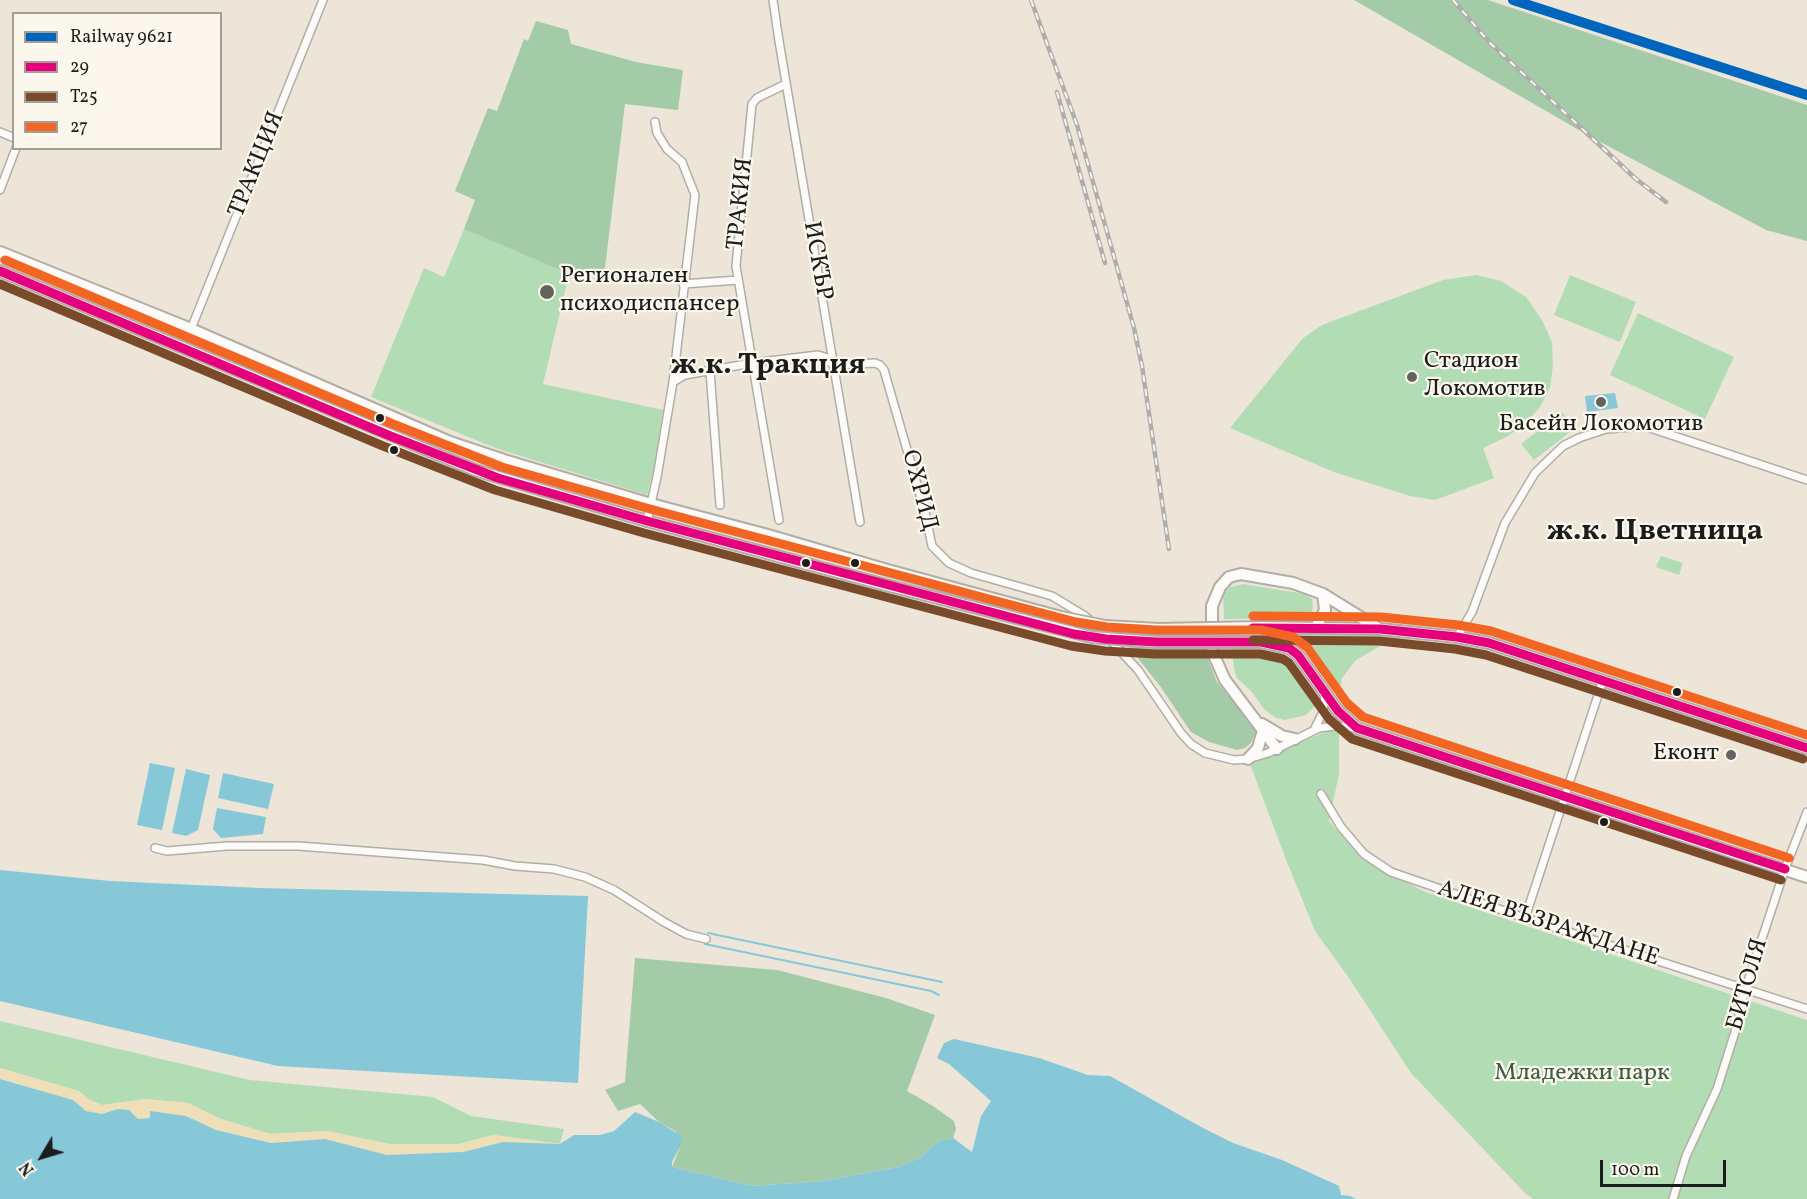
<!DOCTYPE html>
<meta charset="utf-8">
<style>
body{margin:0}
#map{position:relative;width:1807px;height:1199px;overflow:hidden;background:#ede5d8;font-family:Vollkorn,serif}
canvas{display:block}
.legend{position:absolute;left:12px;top:12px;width:210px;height:138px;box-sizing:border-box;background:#fbf7ec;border:2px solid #a29f99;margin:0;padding:8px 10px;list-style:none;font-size:18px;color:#1c1c1c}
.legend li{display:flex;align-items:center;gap:12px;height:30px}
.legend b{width:30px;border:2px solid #a29f99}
.north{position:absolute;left:12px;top:1127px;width:60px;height:60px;-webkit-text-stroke:4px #fbf7ec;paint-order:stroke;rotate:232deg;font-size:16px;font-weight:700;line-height:24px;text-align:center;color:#1c1c1c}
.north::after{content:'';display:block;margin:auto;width:21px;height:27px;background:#1c1c1c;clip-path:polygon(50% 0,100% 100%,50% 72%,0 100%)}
.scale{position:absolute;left:1600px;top:1160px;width:126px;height:27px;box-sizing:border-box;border:3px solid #1c1c1c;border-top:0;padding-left:8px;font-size:18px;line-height:21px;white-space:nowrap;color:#1c1c1c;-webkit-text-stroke:4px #fbf7ec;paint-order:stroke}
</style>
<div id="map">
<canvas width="1807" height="1199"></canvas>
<ul class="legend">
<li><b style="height:8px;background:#0065bd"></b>Railway 9621</li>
<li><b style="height:8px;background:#e5007d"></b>29</li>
<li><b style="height:8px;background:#7a4b2a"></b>Т25</li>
<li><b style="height:8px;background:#f26522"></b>27</li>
</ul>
<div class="north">N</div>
<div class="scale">100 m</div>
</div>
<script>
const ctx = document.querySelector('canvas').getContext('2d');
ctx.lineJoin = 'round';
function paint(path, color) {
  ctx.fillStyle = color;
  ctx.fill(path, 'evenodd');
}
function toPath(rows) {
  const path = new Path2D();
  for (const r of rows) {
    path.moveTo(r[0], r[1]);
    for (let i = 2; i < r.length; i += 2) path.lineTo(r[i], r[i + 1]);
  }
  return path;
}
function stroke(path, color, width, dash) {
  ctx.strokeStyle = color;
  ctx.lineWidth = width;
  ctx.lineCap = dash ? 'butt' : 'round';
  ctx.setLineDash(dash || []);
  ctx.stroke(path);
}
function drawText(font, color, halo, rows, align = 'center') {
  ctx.font = font + ' Vollkorn,serif';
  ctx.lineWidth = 4.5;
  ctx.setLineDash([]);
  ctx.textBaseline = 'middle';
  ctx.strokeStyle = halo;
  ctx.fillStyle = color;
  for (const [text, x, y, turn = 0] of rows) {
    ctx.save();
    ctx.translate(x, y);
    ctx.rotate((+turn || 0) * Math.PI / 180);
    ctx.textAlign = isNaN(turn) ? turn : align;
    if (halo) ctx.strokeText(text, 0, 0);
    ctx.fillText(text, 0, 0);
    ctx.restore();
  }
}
const green = toPath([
 [464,229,569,274,543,384,663,410,654,469,647,495,498,449,371,397,424,268,444,277],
 [1476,275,1501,281,1526,297,1542,320,1552,342,1553,365,1550,388,1540,407,1523,426,1506,437,1483,448,1494,478,1435,500,1410,496,1334,472,1230,428,1303,338,1322,325,1443,280],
 [1570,275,1636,302,1620,342,1554,315],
 [1638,313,1734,357,1705,419,1610,375],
 [1562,412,1574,429,1534,460,1521,444],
 [1661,556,1683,563,1679,575,1656,567],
 [1243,584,1305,594,1312,599,1313,607,1311,614,1303,618,1224,619,1223,594,1231,587],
 [1363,631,1395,636,1401,639,1384,644,1356,660,1342,678,1340,689,1337,690,1307,645,1296,637,1285,633,1327,634],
 [1261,648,1280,652,1301,673,1311,686,1316,697,1315,706,1306,715,1285,720,1276,718,1264,709,1252,692,1237,678,1235,673,1231,649],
 [1339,726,1339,774,1329,821,1361,858,1425,892,1807,1020,1807,1199,1533,1199,1525,1193,1411,1073,1349,978,1315,931,1287,862,1250,764],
 [0,1021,250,1080,433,1097,471,1116,564,1129,560,1144,493,1135,459,1144,389,1144,327,1131,271,1134,221,1119,188,1103,146,1099,102,1105,90,1100,78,1091,0,1068]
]);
const forest = toPath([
 [1354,0,1488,0,1807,105,1807,241,1766,230,1591,137],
 [536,21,568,30,571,44,636,62,683,70,678,110,625,104,604,276,569,274,464,229,475,200,455,191,488,108,497,111,524,39,528,41],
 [1124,641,1206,646,1209,662,1217,682,1255,726,1255,734,1251,743,1245,748,1237,750,1209,742,1191,732,1160,686],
 [635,958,777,970,886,998,935,1015,907,1091,933,1106,954,1121,956,1129,953,1138,939,1141,920,1158,898,1167,823,1181,752,1186,672,1167,681,1145,675,1131,659,1122,640,1104,618,1111,605,1090,625,1082]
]);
const sand = toPath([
 [0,1068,79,1091,90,1100,102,1105,146,1099,188,1103,221,1119,271,1134,327,1131,389,1144,459,1144,493,1135,560,1144,503,1142,463,1152,387,1155,325,1139,271,1143,216,1130,186,1116,150,1112,150,1118,138,1119,118,1109,102,1114,85,1111,73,1100,0,1079]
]);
const water = toPath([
 [1615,393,1618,408,1587,412,1585,396],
 [150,763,175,768,162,830,137,825],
 [186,769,210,775,198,830,186,836,172,833],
 [223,773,274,784,268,809,218,798],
 [217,808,266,817,263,834,221,838,213,829],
 [0,870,110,881,260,888,588,896,578,1083,278,1066,0,1001],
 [954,1039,1039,1058,1088,1075,1110,1076,1203,1128,1233,1143,1282,1160,1339,1186,1341,1195,1350,1196,1356,1199,0,1199,0,1079,73,1100,86,1111,102,1114,118,1109,129,1110,138,1119,150,1118,150,1111,186,1116,216,1130,271,1143,325,1139,387,1155,463,1152,503,1142,560,1144,574,1135,600,1135,614,1131,635,1112,659,1122,681,1136,681,1145,672,1162,672,1167,752,1186,823,1181,898,1167,920,1158,939,1141,953,1138,972,1152,981,1116,991,1101,949,1064,937,1058,944,1043]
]);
const stream = toPath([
 [708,933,942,982],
 [705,944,931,991,939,995]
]);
const street = toPath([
 [773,0,779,41,860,522],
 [0,132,14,138],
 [0,190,16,148],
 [683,284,738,280],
 [191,329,323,0],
 [710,371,720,505],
 [673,382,685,375,752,363,818,355,825,357,833,365,875,363,880,365,884,370,925,512,932,546,949,563,971,573,1052,596,1085,616,1103,632,1138,670,1181,733,1191,744,1205,753,1234,760,1248,759,1268,753,1319,728,1335,726,1354,728],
 [779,520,736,266,752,104,757,98,786,84],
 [647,521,657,477,673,382,695,195,682,162,667,149,657,133,655,122],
 [1457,637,1472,612,1505,523,1535,473,1563,446,1579,438,1606,429,1644,426,1807,480],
 [1314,730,1323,712,1325,694],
 [1321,794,1341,827,1364,854,1391,872,1525,918,1807,1009],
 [155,848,167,851,227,846,298,846,483,860,515,866,554,869,585,877,614,890,664,922,686,934,706,939],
 [1525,918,1603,680],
 [1673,1199,1686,1156,1717,1089,1735,1032,1745,990,1785,869,1807,812]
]);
const primary = toPath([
 [0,252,191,329,450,442,504,460,651,504,768,535,884,569],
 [0,271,475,470,647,521,882,584],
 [1261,627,1380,629,1457,637,1489,643,1807,748],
 [1316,627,1325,610,1323,594],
 [1261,642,1289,648,1298,655,1338,711,1357,728,1807,877],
 [1262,724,1282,736,1295,739],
 [1277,749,1225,680,1212,651,1212,606,1220,587,1229,577,1241,574,1293,583,1323,594,1378,628],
 [1248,759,1258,748,1263,730]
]);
const rail = toPath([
 [1031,0,1077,125,1134,328,1142,366,1169,549],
 [1453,0,1489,42,1636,179,1666,202],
 [1057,92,1105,263]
]);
const primaryBridge = toPath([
 [884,569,1061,617,1105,626,1159,629,1261,627],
 [882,584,1092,637,1156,642,1261,642]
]);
const bus1 = toPath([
 [0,271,388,435,498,478,647,521,1074,634,1106,639,1156,642,1261,642,1289,648,1298,655,1338,711,1357,728,1785,869],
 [1253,628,1380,629,1457,637,1489,643,1807,748]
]);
const bus2 = toPath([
 [0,284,383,446,495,490,644,533,1071,646,1105,651,1155,654,1260,654,1283,659,1289,663,1329,719,1352,739,1781,880],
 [1253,640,1379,641,1455,649,1486,655,1803,759]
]);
const bus3 = toPath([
 [5,260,393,424,502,467,650,509,1076,622,1107,627,1156,630,1261,630,1293,637,1307,647,1347,703,1363,717,1789,858],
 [1253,616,1381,617,1458,625,1491,631,1807,735]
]);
const rail1 = toPath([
 [1513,0,1807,95]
]);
const markers = [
 [547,292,8,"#65625e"],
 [1412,377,6,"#65625e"],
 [1601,402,6,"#65625e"],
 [380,418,5,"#1c1c1c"],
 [394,450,5,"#1c1c1c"],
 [806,563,5,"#1c1c1c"],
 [855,563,5,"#1c1c1c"],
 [1677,692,5,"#1c1c1c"],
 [1731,755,6,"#65625e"],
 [1604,822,5,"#1c1c1c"]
];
const streetNames = [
 ["ТРАКЦИЯ",258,165,-68],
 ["ТРАКИЯ",742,204,-84],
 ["ИСКЪР",816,261,80],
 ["ОХРИД",918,491,75],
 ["АЛЕЯ ВЪЗРАЖДАНЕ",1548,925,18],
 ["БИТОЛЯ",1749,985,-74]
];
const poiNames = [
 ["Регионален",560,278],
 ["психодиспансер",560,306],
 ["Стадион",1424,363],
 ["Локомотив",1424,391],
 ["Басейн Локомотив",1601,426,"center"],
 ["Еконт",1719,755,"right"]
];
const parkNames = [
 ["Младежки парк",1582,1075]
];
const districtNames = [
 ["ж.к. Тракция",768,367],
 ["ж.к. Цветница",1655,533]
];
paint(green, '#b2dcb4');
paint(forest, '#a4cba8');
paint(sand, '#eedfb8');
paint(water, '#86c7d8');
stroke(stream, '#86c7d8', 2);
stroke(street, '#b2ada5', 10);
stroke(primary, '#b2ada5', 14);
stroke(street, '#fcfbf9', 7);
stroke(primary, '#fcfbf9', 10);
stroke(rail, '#afaeac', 4.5);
stroke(rail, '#fbf7ec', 2, [7]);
stroke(primaryBridge, '#b2ada5', 14, []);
stroke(primaryBridge, '#fcfbf9', 10);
stroke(bus1, '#e5007d', 9);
stroke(bus2, '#7a4b2a', 9);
stroke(bus3, '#f26522', 9);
stroke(rail1, '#0065bd', 10);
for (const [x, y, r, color] of markers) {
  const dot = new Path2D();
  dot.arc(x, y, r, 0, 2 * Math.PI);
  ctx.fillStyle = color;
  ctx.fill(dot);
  stroke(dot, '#fbf7ec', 2);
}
drawText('24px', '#1c1c1c', '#fbf7ec', streetNames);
drawText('24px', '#1c1c1c', '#fbf7ec', poiNames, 'left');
drawText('24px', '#3f5d47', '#fbf7ec', parkNames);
drawText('bold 30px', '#1c1c1c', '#fbf7ec', districtNames);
</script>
